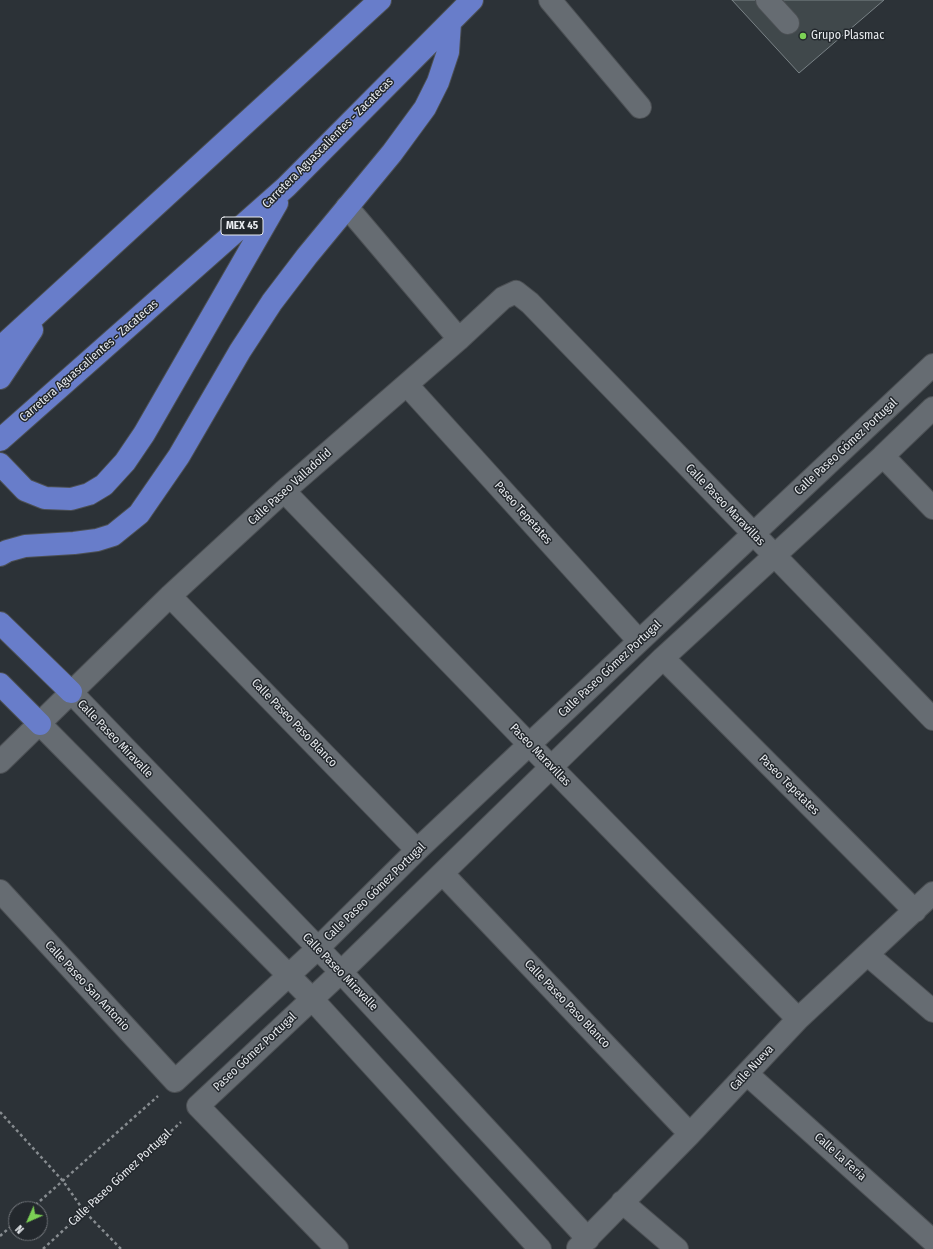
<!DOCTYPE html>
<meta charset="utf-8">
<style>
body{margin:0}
#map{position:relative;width:933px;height:1249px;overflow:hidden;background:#2c3237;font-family:"Fira Sans Condensed",sans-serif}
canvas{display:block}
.north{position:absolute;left:8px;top:1201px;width:40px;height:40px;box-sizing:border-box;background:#23282d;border:1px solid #72767b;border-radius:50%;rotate:225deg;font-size:11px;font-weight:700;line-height:16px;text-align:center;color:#e8ebef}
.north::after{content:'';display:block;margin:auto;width:14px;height:18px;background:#7cd155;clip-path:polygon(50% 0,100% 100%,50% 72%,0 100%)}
</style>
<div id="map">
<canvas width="933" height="1249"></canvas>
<div class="north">N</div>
</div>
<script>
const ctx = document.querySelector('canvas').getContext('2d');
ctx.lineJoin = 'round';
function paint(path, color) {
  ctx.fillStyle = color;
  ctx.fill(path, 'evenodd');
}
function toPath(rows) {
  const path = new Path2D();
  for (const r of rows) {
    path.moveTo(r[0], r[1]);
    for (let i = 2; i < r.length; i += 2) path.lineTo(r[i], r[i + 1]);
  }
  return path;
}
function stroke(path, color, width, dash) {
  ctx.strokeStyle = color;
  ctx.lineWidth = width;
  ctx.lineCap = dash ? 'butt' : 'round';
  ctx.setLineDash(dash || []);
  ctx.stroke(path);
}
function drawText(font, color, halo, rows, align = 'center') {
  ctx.font = font + ' "Fira Sans Condensed",sans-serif';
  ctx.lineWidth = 3;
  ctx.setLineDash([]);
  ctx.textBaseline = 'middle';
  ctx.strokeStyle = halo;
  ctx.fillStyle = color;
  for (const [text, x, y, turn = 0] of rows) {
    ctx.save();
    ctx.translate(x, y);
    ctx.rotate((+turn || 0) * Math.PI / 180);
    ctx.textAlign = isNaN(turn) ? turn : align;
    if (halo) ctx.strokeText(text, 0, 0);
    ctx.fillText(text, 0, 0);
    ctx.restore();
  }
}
const building = toPath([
 [732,0,884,0,799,73,732,0]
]);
const path = toPath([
 [0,1112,63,1181,84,1211,121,1249],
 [31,1209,158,1096],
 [0,1236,16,1222],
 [43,1249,181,1122]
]);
const minor = toPath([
 [550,0,640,107],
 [767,0,788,23],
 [347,207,459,339],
 [407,385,639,641],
 [883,456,933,508],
 [284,491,552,768,798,1019],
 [170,596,417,850],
 [663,658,915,911],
 [71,692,341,972,588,1239],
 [40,724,312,999,540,1249],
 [0,762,170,596,284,491,459,339,503,298,516,292,530,303,933,719],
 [443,874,690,1134],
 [0,891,175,1081,317,949,417,850,933,365],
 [868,955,933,1011],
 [747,1074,933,1241],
 [622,1202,677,1249],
 [578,1248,690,1134,798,1019,933,893],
 [337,1249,198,1106,341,972,663,658,883,456,933,408]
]);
const highway = toPath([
 [0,348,380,0],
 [0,378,32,330],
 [0,440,286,187,472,0],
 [0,464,25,490,45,498,71,499,89,494,104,485,125,462,144,434,277,203],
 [0,555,7,551,25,546,74,543,97,540,113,535,139,514,179,456,240,351,272,302,307,256,392,153,425,108,438,82,448,52,450,23],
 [0,623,71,692],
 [0,684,40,724]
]);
const markers = [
 [803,36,4,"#7cd155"]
];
const shields = [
 [242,226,42]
];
const shieldNames = [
 ["MEX 45",242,226]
];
const poiNames = [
 ["Grupo Plasmac",811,36]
];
const streetNames = [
 ["Carretera Aguascalientes - Zacatecas",328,143,-45],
 ["Carretera Aguascalientes - Zacatecas",89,361,-41],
 ["Calle Paseo Gómez Portugal",846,447,-43],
 ["Calle Paseo Valladolid",290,487,-42],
 ["Calle Paseo Maravillas",725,505,46],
 ["Paseo Tepetates",523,513,48],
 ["Calle Paseo Gómez Portugal",610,669,-43],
 ["Calle Paseo Paso Blanco",294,723,46],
 ["Calle Paseo Miravalle",115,739,46],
 ["Paseo Maravillas",540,755,46],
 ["Paseo Tepetates",789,785,45],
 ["Calle Paseo Gómez Portugal",375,892,-44],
 ["Calle Paseo Miravalle",340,972,46],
 ["Calle Paseo San Antonio",87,986,47],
 ["Calle Paseo Paso Blanco",567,1004,46],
 ["Paseo Gómez Portugal",255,1052,-43],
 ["Calle Nueva",752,1068,-47],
 ["Calle La Feria",840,1157,42],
 ["Calle Paseo Gómez Portugal",120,1178,-43]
];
paint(building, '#40484b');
stroke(building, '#7a8387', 1);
stroke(minor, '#4c5054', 24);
stroke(highway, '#4c5054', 24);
stroke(path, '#878c90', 2.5, [3, 3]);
stroke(minor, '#666c72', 22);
stroke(highway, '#687dca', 22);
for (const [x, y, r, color] of markers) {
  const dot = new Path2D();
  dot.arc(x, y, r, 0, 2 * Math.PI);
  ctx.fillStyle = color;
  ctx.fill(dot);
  stroke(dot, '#23282d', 1.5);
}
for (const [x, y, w] of shields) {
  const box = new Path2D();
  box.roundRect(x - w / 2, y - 9, w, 18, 3);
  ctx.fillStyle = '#23282d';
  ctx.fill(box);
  stroke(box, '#e8ebef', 1);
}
drawText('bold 11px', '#e8ebef', null, shieldNames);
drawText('12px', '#e8ebef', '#23282d', poiNames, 'left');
drawText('12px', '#e8ebef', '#23282d', streetNames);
</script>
